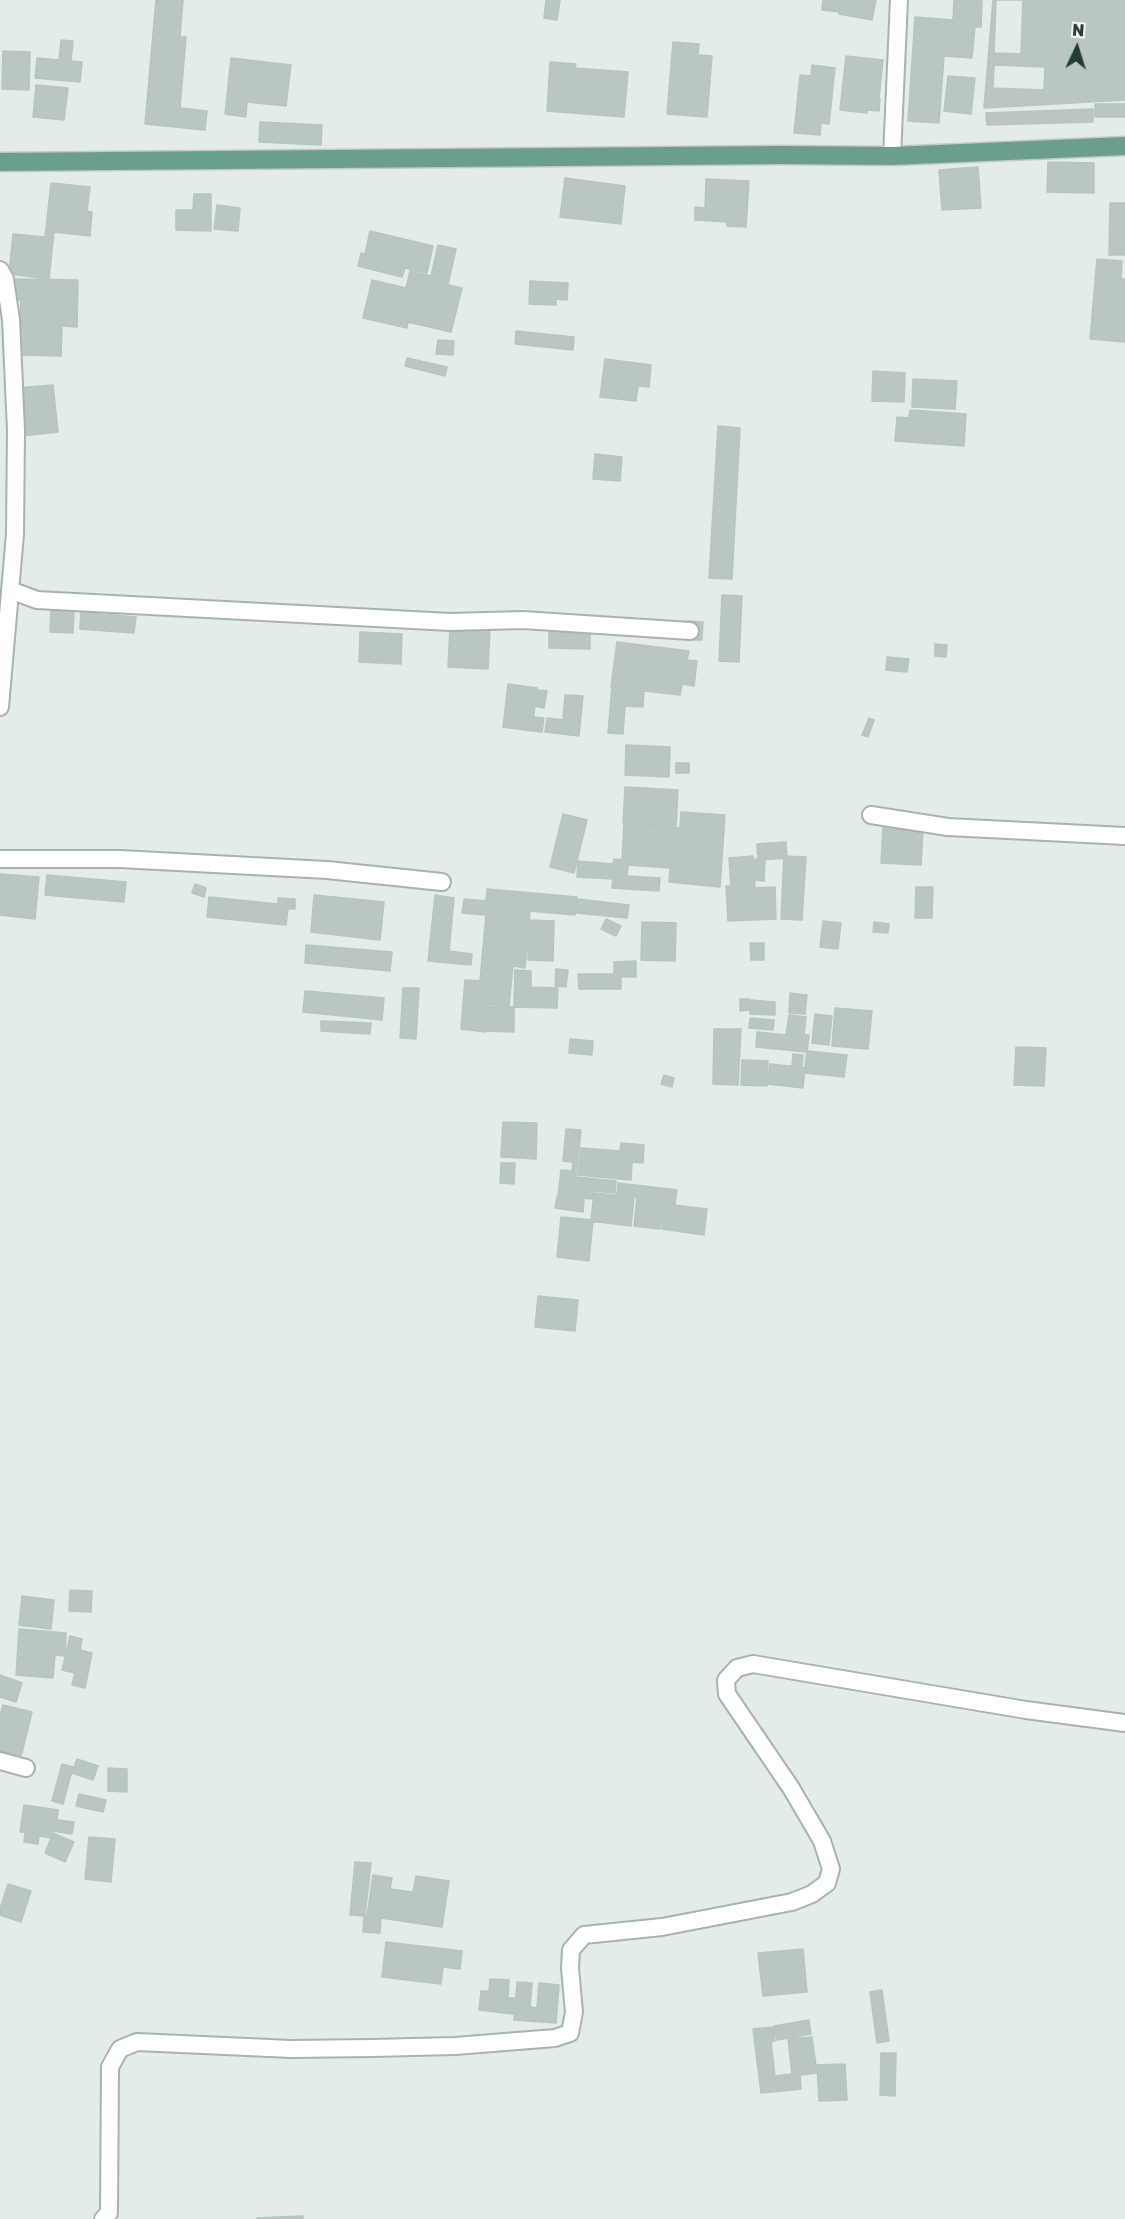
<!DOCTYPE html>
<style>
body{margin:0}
#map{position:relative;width:1125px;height:2219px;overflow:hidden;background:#e3ece7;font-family:"Golos Text",sans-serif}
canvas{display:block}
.north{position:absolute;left:1047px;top:18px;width:60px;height:60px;-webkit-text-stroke:4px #f4f9f6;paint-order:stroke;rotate:4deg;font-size:16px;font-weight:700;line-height:24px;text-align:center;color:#243d34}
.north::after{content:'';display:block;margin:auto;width:21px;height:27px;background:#243d34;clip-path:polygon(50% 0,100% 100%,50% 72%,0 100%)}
</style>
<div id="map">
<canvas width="1125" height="2219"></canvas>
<div class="north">N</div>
</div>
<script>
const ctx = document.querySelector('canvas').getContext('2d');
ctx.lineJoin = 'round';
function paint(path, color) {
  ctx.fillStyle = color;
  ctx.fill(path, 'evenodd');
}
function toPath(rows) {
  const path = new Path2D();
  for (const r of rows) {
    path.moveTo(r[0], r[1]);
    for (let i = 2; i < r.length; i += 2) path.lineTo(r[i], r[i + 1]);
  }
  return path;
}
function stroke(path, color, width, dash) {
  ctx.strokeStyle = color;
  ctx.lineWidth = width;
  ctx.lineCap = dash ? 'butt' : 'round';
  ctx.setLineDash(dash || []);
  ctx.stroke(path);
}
const building = toPath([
 [156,0,183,0,180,37,186,37,180,108,207,111,205,130,145,124,156,0],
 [546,0,560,0,557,20,544,18,546,0],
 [823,0,841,0,840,12,822,10,823,0],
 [842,0,876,0,872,20,839,14,842,0],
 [954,0,982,0,981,27,975,27,972,58,944,56,939,123,908,121,915,17,953,20,954,0],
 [993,0,1125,0,1125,100,984,108,993,0],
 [996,0,1023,0,1021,54,994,53,996,0],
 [61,40,73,41,71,61,82,62,80,82,35,78,37,58,59,60,61,40],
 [673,42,699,44,698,55,712,56,707,117,667,114,673,42],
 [3,51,30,52,29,90,2,89,3,51],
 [846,56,883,60,879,98,868,97,867,113,840,110,846,56],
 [231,58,291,65,286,106,247,102,246,117,225,114,231,58],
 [550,62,576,64,575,68,628,72,624,117,547,111,550,62],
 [812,65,835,68,829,124,821,123,820,135,794,133,800,75,811,76,812,65],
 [994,65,1045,67,1044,90,993,88,994,65],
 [948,76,975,78,971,114,944,111,948,76],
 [36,85,68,88,64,120,33,117,36,85],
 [869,98,880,99,879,111,868,110,869,98],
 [1095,104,1125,104,1125,117,1095,117,1095,104],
 [1093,109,1093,122,987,125,986,113,1093,109],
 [260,122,322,125,321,145,259,142,260,122],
 [1048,162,1094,163,1094,193,1047,192,1048,162],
 [978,167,981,208,942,210,939,170,978,167],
 [565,178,625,186,621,224,560,217,565,178],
 [706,179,749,181,746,227,727,226,727,222,695,220,695,207,705,208,706,179],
 [51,183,90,187,87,211,92,212,90,236,54,232,49,279,9,274,13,234,45,237,51,183],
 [194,194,211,194,211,231,176,230,176,210,193,210,194,194],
 [1110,203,1125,203,1125,255,1109,255,1110,203],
 [217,205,240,208,238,231,214,229,217,205],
 [370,231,433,246,427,273,405,268,402,277,358,266,361,253,365,254,370,231],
 [438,245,456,249,448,285,462,288,451,332,408,322,407,328,363,318,372,280,406,288,410,271,431,276,438,245],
 [1097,259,1122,261,1121,279,1125,279,1125,342,1090,339,1097,259],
 [12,279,78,280,77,327,62,326,61,356,19,355,21,300,12,300,12,279],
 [530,281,568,283,567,300,556,299,556,305,529,304,530,281],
 [516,331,574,337,573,350,515,344,516,331],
 [438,340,454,341,453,355,436,354,438,340],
 [407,358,447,367,445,376,405,366,407,358],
 [605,359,651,365,649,387,638,386,636,401,600,397,605,359],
 [873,371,905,373,904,402,872,401,873,371],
 [913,379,957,381,955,409,912,407,913,379],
 [53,385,58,432,21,436,16,388,53,385],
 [910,410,966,414,964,446,895,441,897,417,909,418,910,410],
 [718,426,740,428,732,579,709,578,718,426],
 [595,454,622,457,620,481,593,479,595,454],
 [722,595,742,596,739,662,719,661,722,595],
 [51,607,74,609,73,633,50,632,51,607],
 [81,612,136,617,134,633,80,629,81,612],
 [688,621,703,622,702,640,688,640,688,621],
 [450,627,490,629,488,669,448,667,450,627],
 [549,629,590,631,590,649,549,648,549,629],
 [360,632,402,634,401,664,359,662,360,632],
 [617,642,689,651,687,660,697,661,694,686,682,684,680,695,611,687,617,642],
 [935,644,947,645,946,657,935,656,935,644],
 [887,657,909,659,907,672,886,670,887,657],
 [508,684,537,688,532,731,503,727,508,684],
 [612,687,644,691,643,707,625,706,623,734,608,733,612,687],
 [538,690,547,691,544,708,535,706,538,690],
 [565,695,583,696,579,736,545,732,547,718,563,720,565,695],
 [534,717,544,718,542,732,533,731,534,717],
 [869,718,874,720,868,737,862,735,869,718],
 [626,745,670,747,669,777,625,775,626,745],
 [676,763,689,763,689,773,676,773,676,763],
 [625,787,678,790,676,826,623,823,625,787],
 [681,812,725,815,720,887,669,882,670,868,628,865,627,876,660,878,659,891,612,888,613,879,577,877,578,861,613,864,614,859,622,860,624,824,680,828,681,812],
 [563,814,587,820,574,873,550,867,563,814],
 [883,827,923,829,921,865,881,863,883,827],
 [786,842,787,858,758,860,757,844,786,842],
 [753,856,755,888,775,887,776,919,728,921,726,886,731,886,729,858,753,856],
 [784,856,806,857,802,920,781,919,784,856],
 [755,859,765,860,764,881,754,880,755,859],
 [0,874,39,877,35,919,0,915,0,874],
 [47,875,126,882,124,902,45,895,47,875],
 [195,884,206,888,204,897,192,893,195,884],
 [916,887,933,887,932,918,915,918,916,887],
 [487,889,577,897,575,915,530,911,525,968,513,966,509,1006,488,1004,486,1032,461,1029,465,980,480,981,486,915,462,913,464,899,486,901,487,889],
 [314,895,384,902,380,940,311,932,314,895],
 [435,895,454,898,449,951,472,954,471,965,428,961,435,895],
 [209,897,278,904,278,898,295,899,295,909,288,909,286,925,207,917,209,897],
 [578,899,629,905,627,918,576,913,578,899],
 [606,919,621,926,616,936,601,929,606,919],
 [529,920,554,921,553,961,528,960,529,920],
 [823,921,841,923,838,949,820,947,823,921],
 [642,922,676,923,675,961,641,960,642,922],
 [874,922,889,924,888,933,873,932,874,922],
 [750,943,764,943,764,960,751,960,750,943],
 [306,945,392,952,390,971,305,963,306,945],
 [636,961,636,977,621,977,621,989,579,989,578,974,614,974,614,962,636,961],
 [556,969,568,970,566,987,555,986,556,969],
 [515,970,531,971,531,987,558,988,557,1008,514,1007,515,970],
 [403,988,419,988,416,1039,400,1038,403,988],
 [305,991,384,998,382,1020,303,1012,305,991],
 [790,993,807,995,805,1014,789,1013,790,993],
 [740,999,749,999,749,1010,740,1011,740,999],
 [751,1000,775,1002,775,1015,750,1014,751,1000],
 [488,1006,514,1007,514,1032,487,1031,488,1006],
 [835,1008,872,1011,868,1049,832,1046,835,1008],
 [815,1014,832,1016,829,1045,812,1043,815,1014],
 [789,1015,806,1017,804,1035,809,1035,807,1052,756,1047,757,1032,786,1035,789,1015],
 [750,1018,774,1020,773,1030,749,1028,750,1018],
 [321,1021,371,1023,370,1034,321,1031,321,1021],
 [714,1029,741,1029,738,1085,713,1084,714,1029],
 [570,1039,593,1041,592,1055,569,1053,570,1039],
 [1016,1047,1046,1048,1044,1086,1014,1085,1016,1047],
 [807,1051,847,1055,844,1077,804,1073,807,1051],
 [793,1054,803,1055,802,1066,792,1065,793,1054],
 [742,1060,768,1061,767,1086,741,1085,742,1060],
 [770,1064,805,1068,803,1088,768,1084,770,1064],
 [664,1075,674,1078,672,1087,661,1084,664,1075],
 [503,1122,537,1123,536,1159,501,1157,503,1122],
 [566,1129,581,1130,576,1177,616,1181,615,1193,593,1191,592,1199,558,1196,561,1170,572,1171,573,1162,563,1161,566,1129],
 [621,1143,644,1145,643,1163,632,1162,631,1180,578,1175,581,1148,620,1151,621,1143],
 [501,1163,515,1163,514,1184,500,1183,501,1163],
 [618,1183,677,1190,675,1204,664,1202,660,1229,634,1226,637,1197,617,1195,618,1183],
 [594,1193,634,1197,631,1226,591,1221,594,1193],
 [557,1197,584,1200,583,1212,555,1208,557,1197],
 [665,1204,707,1209,704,1235,662,1229,665,1204],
 [561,1217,593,1220,589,1261,557,1257,561,1217],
 [538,1296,578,1300,575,1331,535,1327,538,1296],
 [70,1590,92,1591,91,1612,69,1611,70,1590],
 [22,1596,54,1600,51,1629,19,1625,22,1596],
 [19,1629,66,1633,65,1656,55,1655,53,1678,16,1675,19,1629],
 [70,1636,82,1639,80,1650,92,1653,85,1688,72,1685,75,1673,62,1670,70,1636],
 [0,1675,22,1683,16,1702,0,1697,0,1675],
 [3,1705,32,1712,20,1761,0,1756,0,1716,3,1705],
 [77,1759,98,1766,93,1780,72,1773,77,1759],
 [62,1764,73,1767,63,1804,52,1801,62,1764],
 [108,1768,127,1769,127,1792,108,1791,108,1768],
 [79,1794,106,1800,103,1812,76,1806,79,1794],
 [24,1805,58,1810,57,1820,74,1822,72,1834,53,1831,52,1838,39,1836,38,1844,24,1842,25,1832,20,1832,24,1805],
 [53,1833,74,1842,65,1862,45,1853,53,1833],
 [89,1837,115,1839,111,1882,85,1879,89,1837],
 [355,1862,371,1863,365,1916,350,1915,355,1862],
 [373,1875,392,1878,390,1889,413,1892,416,1876,449,1881,442,1927,367,1916,373,1875],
 [8,1884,31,1891,21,1922,0,1915,0,1909,8,1884],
 [364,1917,381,1918,380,1933,363,1932,364,1917],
 [386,1942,462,1951,460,1969,443,1967,441,1984,382,1977,386,1942],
 [803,1949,807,1992,763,1996,758,1953,803,1949],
 [490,1979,509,1980,508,1998,514,1998,513,2014,479,2010,481,1991,489,1991,490,1979],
 [517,1982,532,1983,530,2007,537,2008,539,1983,559,1985,556,2023,514,2020,517,1982],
 [882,1990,889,2041,877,2043,870,1992,882,1990],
 [809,2020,811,2034,777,2040,774,2026,809,2020],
 [773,2027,775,2041,771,2042,775,2076,792,2074,788,2039,812,2037,817,2073,800,2075,801,2089,761,2093,753,2029,773,2027],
 [881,2053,896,2053,895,2096,880,2095,881,2053],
 [845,2064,847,2100,819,2101,817,2065,845,2064],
 [303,2216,303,2219,257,2219,257,2218,303,2216]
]);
const minor = toPath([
 [892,156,899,0],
 [0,270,5,279,11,320,16,430,15,534,0,707],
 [10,590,37,600,450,622,523,620,690,631],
 [871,815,948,827,1125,836],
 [0,859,120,859,327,870,442,882],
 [0,1761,26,1768],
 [103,2219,109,2213,110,2067,120,2049,137,2042,291,2049,372,2048,455,2046,555,2038,570,2033,574,2012,570,1968,571,1950,584,1935,662,1927,792,1902,812,1894,827,1883,831,1869,822,1841,791,1788,727,1694,726,1680,737,1668,753,1664,1026,1710,1125,1723]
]);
const major = toPath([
 [0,162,781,155,892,156,1125,146]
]);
paint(building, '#b9c7c0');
stroke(building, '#b6c5be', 1.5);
stroke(minor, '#a6b4ae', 20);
stroke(major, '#c2c9c6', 21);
stroke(minor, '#fff', 16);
stroke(major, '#6b9f8c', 18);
</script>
